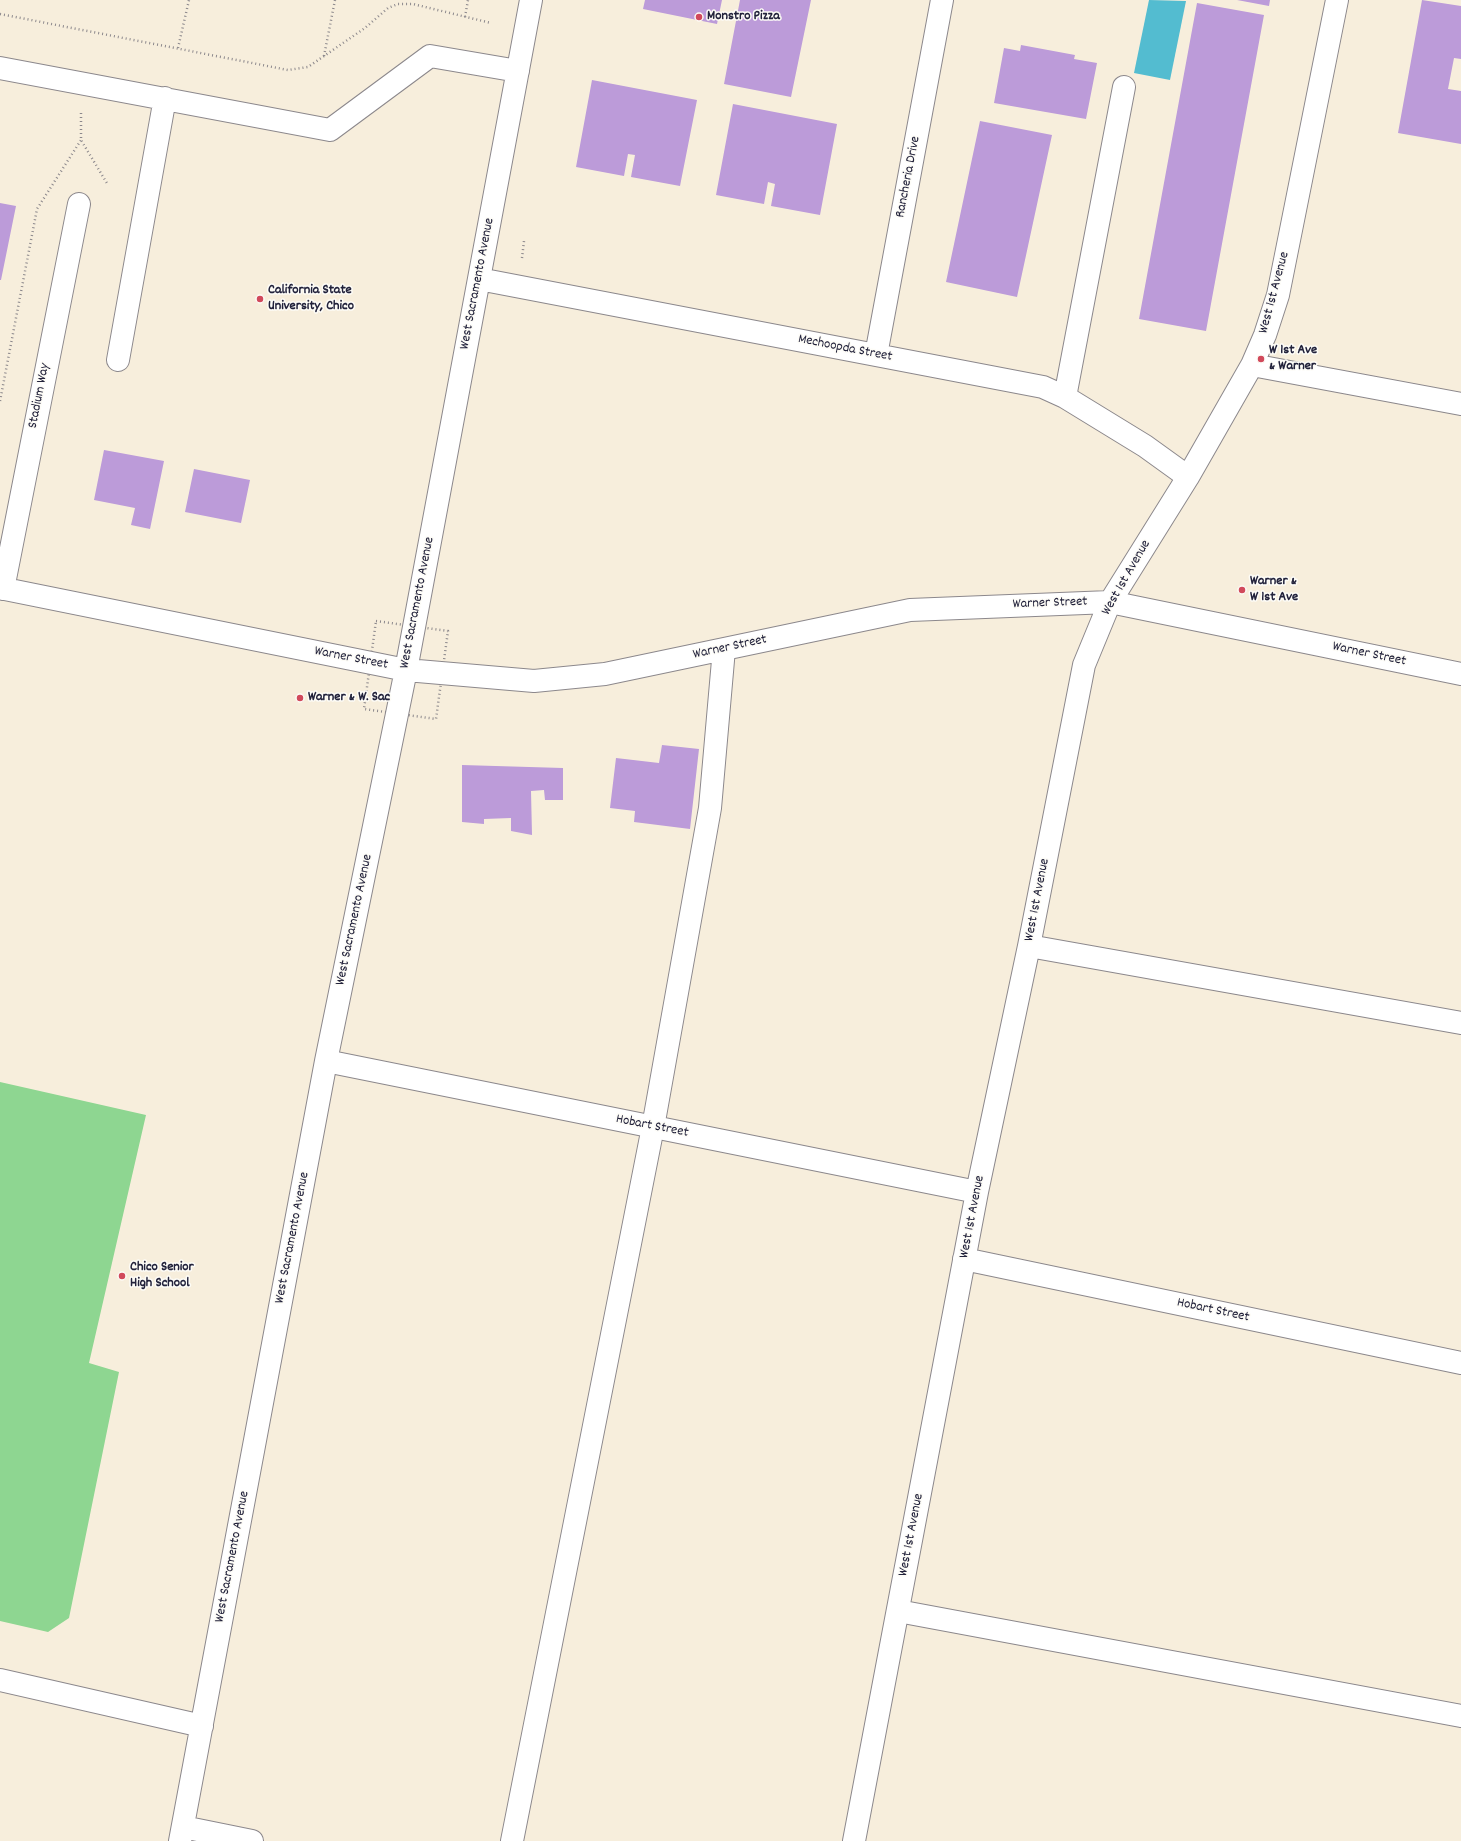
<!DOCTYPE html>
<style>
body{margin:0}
canvas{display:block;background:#f7eedc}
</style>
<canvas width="1461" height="1841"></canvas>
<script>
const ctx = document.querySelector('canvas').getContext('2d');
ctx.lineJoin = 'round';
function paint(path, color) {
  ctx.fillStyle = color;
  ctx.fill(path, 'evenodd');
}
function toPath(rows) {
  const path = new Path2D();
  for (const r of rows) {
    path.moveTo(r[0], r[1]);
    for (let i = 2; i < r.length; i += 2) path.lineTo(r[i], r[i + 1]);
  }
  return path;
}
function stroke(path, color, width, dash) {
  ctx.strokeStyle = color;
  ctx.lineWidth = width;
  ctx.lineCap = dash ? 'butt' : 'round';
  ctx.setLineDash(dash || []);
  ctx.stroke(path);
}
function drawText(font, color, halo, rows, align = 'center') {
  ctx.font = font + ' Dekko,sans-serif';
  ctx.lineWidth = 3;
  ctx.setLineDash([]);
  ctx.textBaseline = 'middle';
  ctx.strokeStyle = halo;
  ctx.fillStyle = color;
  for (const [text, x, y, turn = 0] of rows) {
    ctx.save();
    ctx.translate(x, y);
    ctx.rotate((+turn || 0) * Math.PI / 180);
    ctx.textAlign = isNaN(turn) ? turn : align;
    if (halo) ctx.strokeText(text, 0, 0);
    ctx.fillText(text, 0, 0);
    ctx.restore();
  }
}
const green = toPath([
 [0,1082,146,1115,89,1363,119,1372,69,1618,48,1632,0,1621]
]);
const water = toPath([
 [1149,0,1186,1,1170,80,1134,73]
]);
const building = toPath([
 [645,0,722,0,717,24,643,9],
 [740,0,811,0,791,97,724,84],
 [1237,0,1270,0,1269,6],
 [1422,0,1461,6,1461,59,1454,58,1448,89,1461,91,1461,144,1398,133],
 [1197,3,1264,15,1206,331,1139,319],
 [1021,45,1075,55,1074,59,1097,63,1086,119,994,103,1004,48,1020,51],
 [592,80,697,100,680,186,631,177,635,155,628,154,624,176,576,167],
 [733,104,837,124,820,215,771,206,775,184,768,182,764,204,716,195],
 [980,121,1052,135,1017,297,946,282],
 [0,203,16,206,1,280,0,280],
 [104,450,164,461,150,529,131,525,135,508,94,500],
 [194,469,250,480,241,523,185,512],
 [662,745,699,749,690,829,634,822,635,811,610,808,616,758,659,763],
 [462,765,563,768,563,800,545,800,544,790,531,791,532,835,511,831,511,818,484,819,484,824,462,822]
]);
const path = toPath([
 [0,14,288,70,308,67,365,28,388,8,398,4,413,4,491,23],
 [465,17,468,0],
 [178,48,189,0],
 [324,56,335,0],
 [81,113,81,140,108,185],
 [522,258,524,241],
 [0,401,37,209,81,140],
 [376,621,448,631,436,719,364,709,376,621]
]);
const minor = toPath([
 [0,68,330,130,430,56,518,71],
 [479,279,1043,387,1065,397,1145,446,1188,477],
 [876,355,942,0],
 [118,360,165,98],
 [1252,365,1461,404],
 [1065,397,1124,87],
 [0,588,406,670,534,681,605,674,910,610,1110,602,1461,674],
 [3,589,79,204],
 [1029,946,1461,1023],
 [326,1061,977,1192],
 [964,1259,1461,1363],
 [898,1611,1461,1716],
 [0,1680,202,1726],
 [183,1827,252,1841],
 [180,1841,326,1061,406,670,531,0],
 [512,1841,653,1127,710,808,724,649],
 [854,1841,977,1192,1029,946,1084,665,1110,602,1188,477,1252,365,1265,335,1278,295,1337,0]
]);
const markers = [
 [699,17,4,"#d1495b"],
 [260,299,4,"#d1495b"],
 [1261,359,4,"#d1495b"],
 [1242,590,4,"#d1495b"],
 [300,698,4,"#d1495b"],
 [122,1276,4,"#d1495b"]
];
const poiNames = [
 ["Monstro Pizza",707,17],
 ["California State",268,291],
 ["University, Chico",268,307],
 ["W 1st Ave",1269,351],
 ["& Warner",1269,367],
 ["Warner &",1250,582],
 ["W 1st Ave",1250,598],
 ["Warner & W. Sac",308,698],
 ["Chico Senior",130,1268],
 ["High School",130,1284]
];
const streetNames = [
 ["Rancheria Drive",909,177,-79],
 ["West Sacramento Avenue",478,284,-79],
 ["West 1st Avenue",1275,293,-75],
 ["Mechoopda Street",845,349,11],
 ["Stadium Way",40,396,-79],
 ["West 1st Avenue",1127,578,-60],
 ["West Sacramento Avenue",418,603,-79],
 ["Warner Street",1050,604,-2],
 ["Warner Street",730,648,-12],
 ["Warner Street",1369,655,12],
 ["Warner Street",351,659,11],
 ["West 1st Avenue",1038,900,-79],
 ["West Sacramento Avenue",355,920,-78],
 ["Hobart Street",652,1127,11],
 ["West 1st Avenue",973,1217,-79],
 ["West Sacramento Avenue",293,1238,-79],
 ["Hobart Street",1213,1311,12],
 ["West 1st Avenue",912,1535,-79],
 ["West Sacramento Avenue",233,1557,-79]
];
paint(green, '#8ed691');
paint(water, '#53bcd0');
paint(building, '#bc9bd9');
stroke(minor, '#8c888c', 24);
stroke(path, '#8c888c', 2.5, [1, 3]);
stroke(minor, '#fff', 22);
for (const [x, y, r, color] of markers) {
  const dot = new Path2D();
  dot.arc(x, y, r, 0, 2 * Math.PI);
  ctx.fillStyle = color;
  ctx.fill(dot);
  stroke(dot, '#fdfcf7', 1.5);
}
drawText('bold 14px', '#22223b', '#fdfcf7', poiNames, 'left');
drawText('14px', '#22223b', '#fdfcf7', streetNames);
</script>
